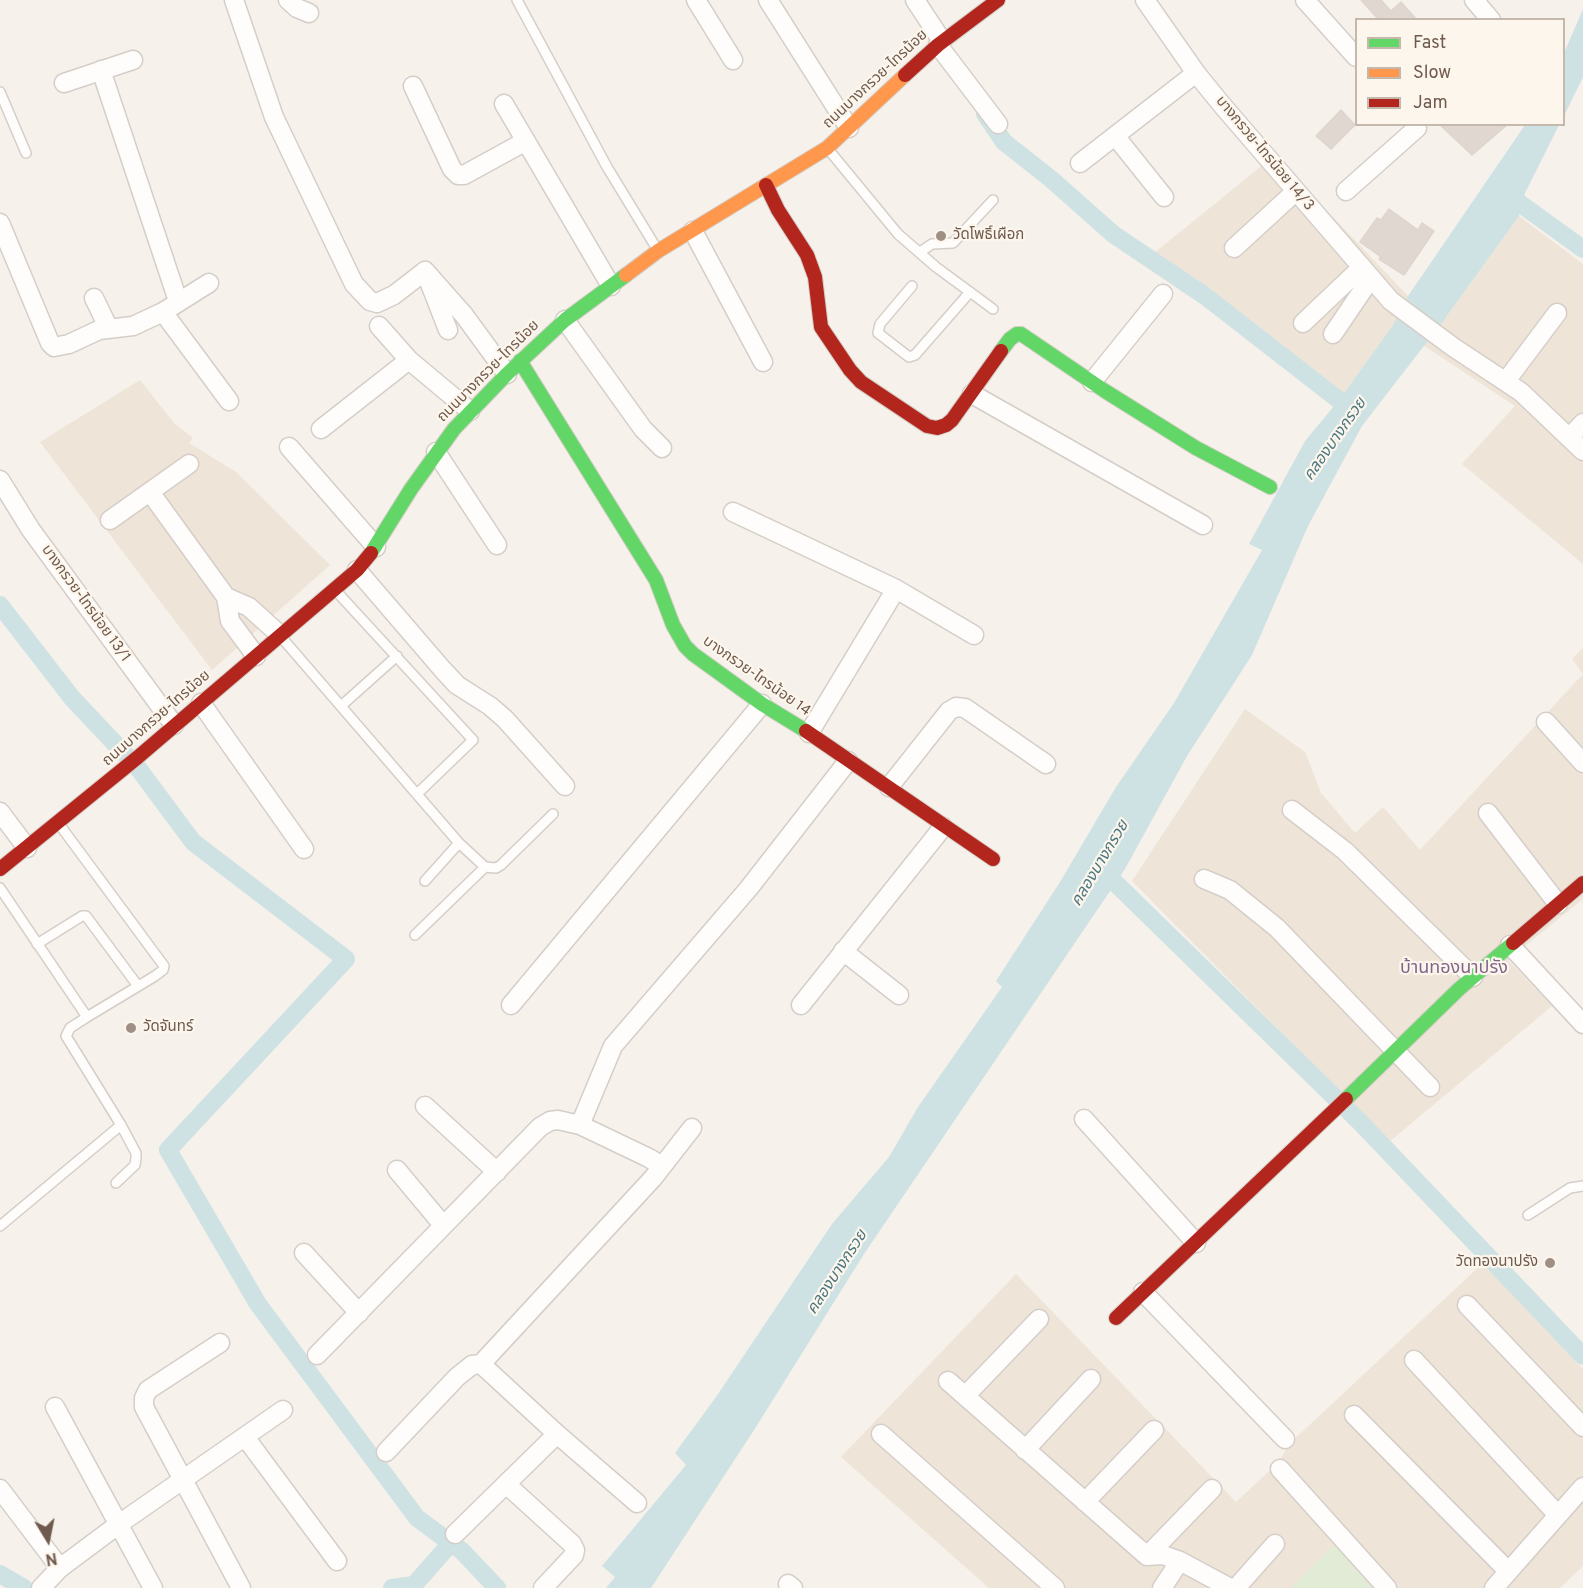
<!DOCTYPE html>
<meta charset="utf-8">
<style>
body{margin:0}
#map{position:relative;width:1583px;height:1588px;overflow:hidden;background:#f6f1ea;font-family:Overpass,sans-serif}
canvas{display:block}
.legend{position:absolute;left:1355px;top:18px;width:210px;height:108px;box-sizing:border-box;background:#fdf6ec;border:2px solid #c5b8ad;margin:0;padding:8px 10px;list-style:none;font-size:18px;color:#705a4e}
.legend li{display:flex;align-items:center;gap:12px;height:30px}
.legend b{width:30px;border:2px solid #c5b8ad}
.north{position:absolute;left:18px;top:1510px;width:60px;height:60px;-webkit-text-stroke:4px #fdf6ec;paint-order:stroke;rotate:170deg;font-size:16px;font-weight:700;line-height:24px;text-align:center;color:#705a4e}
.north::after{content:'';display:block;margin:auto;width:21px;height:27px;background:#705a4e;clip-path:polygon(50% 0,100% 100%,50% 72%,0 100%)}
</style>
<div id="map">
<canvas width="1583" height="1588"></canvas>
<ul class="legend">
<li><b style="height:8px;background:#63d668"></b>Fast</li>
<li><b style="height:8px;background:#ff974d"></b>Slow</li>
<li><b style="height:8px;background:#b3261e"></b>Jam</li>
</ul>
<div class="north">N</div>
</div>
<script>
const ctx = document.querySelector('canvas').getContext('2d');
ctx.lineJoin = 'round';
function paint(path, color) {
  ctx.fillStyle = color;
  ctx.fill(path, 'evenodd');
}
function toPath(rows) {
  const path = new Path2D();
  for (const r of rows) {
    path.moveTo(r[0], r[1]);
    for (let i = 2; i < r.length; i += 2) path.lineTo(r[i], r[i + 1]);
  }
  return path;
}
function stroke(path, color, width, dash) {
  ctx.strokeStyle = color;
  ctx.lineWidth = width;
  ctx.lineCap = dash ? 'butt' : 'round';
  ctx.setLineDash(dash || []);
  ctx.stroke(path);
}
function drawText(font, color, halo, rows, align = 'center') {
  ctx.font = font + ' Overpass,"Noto Sans Thai",sans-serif';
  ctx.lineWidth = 4.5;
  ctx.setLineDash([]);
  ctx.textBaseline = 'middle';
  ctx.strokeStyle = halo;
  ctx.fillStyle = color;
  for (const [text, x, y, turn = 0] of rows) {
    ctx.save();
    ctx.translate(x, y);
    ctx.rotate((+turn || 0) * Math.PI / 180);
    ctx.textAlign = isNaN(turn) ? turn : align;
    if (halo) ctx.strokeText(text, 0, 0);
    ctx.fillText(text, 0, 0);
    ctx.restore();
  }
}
const residential = toPath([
 [1273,154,1408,296,1444,320,1519,216,1583,264,1583,564,1462,464,1515,406,1393,325,1339,400,1148,258,1259,168],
 [140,380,174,423,193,438,189,443,236,472,330,565,212,670,40,442],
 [1583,648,1583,899,1508,960,1552,1006,1389,1142,1132,881,1245,709,1305,752,1321,793,1355,833,1383,807,1420,850,1583,674,1572,659],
 [1483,1263,1583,1369,1583,1566,1560,1588,989,1588,841,1457,1016,1274,1236,1502,1280,1461,1288,1445]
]);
const green = toPath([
 [1342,1537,1387,1588,1290,1588]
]);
const water = toPath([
 [1583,9,1583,77,1564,116,1564,53],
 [1525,125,1559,125,1525,193,1519,216,1444,320,1362,426,1308,526,1252,655,1187,756,1125,869,864,1254,756,1427,651,1588,606,1588,615,1577,602,1566,686,1465,675,1453,716,1397,832,1224,889,1157,918,1107,1002,987,996,981,1060,882,1116,787,1174,703,1262,550,1249,544,1305,441,1339,400,1393,325,1408,296]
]);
const canal = toPath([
 [985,114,1004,142,1051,179,1113,234,1205,296,1353,411],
 [1507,194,1583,249],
 [0,605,72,698,138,768,193,842,346,959,168,1150,258,1304,417,1518,462,1551,497,1588],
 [1099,867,1361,1123,1583,1356],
 [0,1574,24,1588],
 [392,1588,414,1585,451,1543]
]);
const building = toPath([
 [1361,0,1381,0,1391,11,1401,2,1417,20,1379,20,1361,0],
 [1341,110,1355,125,1331,149,1316,136,1341,110],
 [1439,124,1508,124,1472,155,1439,124],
 [1389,209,1418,230,1422,223,1434,231,1404,275,1379,259,1381,257,1360,242,1377,218,1381,220,1389,209]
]);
const lane = toPath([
 [517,0,607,167,657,249],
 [0,92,26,153],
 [828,149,898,234,936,267,993,309],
 [920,252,932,244,953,243,993,200],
 [912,286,880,324,878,333,909,357,915,355,970,292],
 [336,591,473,740,417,794],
 [282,638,459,843,485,867,496,868,501,865,553,814],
 [341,706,397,656],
 [59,824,164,966,163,970,155,976,87,1017],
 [425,881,459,843],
 [0,888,87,1017,70,1028,66,1036,121,1125,0,1226],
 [415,935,485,867],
 [37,944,82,916,86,916,138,986],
 [116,1183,135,1165,136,1158,136,1153,121,1125],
 [1528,1215,1570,1188,1583,1186]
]);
const street = toPath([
 [234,0,274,117,354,284,370,301,377,303,394,295,425,271],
 [288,0,297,8,309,13],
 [696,0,733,60],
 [768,0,849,128],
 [915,0,942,41],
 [1145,0,1196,73,1222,105,1391,301,1453,347,1521,392,1583,451],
 [1305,0,1356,57],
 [1474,0,1491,20],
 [938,45,998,124],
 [101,70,178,301],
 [64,83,133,60],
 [413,86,452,169,458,175,464,175,526,141],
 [504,104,611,286],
 [1116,137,1164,197],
 [1080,163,1196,73],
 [1346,191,1417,128,1414,124],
 [0,223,50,343,54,347,69,344,99,330,133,326,163,312,209,283],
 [693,231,763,362],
 [1234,248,1295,192],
 [94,298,109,329],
 [163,312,229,401],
 [565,320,643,429,662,448],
 [1303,323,1362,267],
 [379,326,409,360,470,411],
 [448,330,425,271,464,315,507,374],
 [1333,334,1371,278],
 [1506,381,1557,313],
 [1092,382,1163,294],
 [972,394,1203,525],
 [321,429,409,360],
 [1569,438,1583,423],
 [289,447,376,547],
 [436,452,497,545],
 [0,480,31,530,174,725],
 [150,492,226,597,230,621,256,656],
 [733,512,896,589,974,635],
 [110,520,189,464],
 [357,570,443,670,457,685,490,706,505,719,565,786],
 [226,597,249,607,280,635],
 [201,703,304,849],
 [1546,722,1583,763],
 [809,733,896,589],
 [889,787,949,711,956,707,965,708,1046,764],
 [1292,810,1345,851,1473,977],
 [0,812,27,848],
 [1488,813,1558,904],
 [1204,879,1230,890,1277,928,1430,1087],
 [1510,945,1583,1024],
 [843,951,899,995],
 [511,1005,762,704],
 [801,1005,943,827],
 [425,1106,497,1172],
 [1084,1119,1196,1243],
 [580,1125,613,1046,749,888,848,761],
 [397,1170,443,1225],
 [304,1253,359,1313],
 [1143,1292,1285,1439],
 [1467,1305,1583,1427],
 [220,1343,148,1390,144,1398,144,1407,241,1588],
 [317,1355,540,1127,550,1121,558,1120,580,1125,649,1158,662,1166],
 [1414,1360,1558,1515],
 [481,1364,557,1434,637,1503],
 [948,1381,1147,1556,1163,1555,1180,1561,1230,1588],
 [966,1395,1039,1319],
 [55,1407,153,1588],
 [1354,1415,1508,1571],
 [881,1434,1055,1588],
 [245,1437,337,1561],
 [1025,1450,1091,1379],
 [386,1452,457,1377,472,1365,481,1364,653,1178,692,1128],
 [1280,1469,1387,1588],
 [506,1484,572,1544,575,1550,574,1555,543,1588],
 [0,1489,60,1568],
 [1085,1502,1154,1430],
 [455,1534,557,1434],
 [1147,1556,1212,1489],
 [788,1584,793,1588],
 [41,1588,60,1568,119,1524,283,1410],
 [1162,1588,1180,1561],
 [1236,1588,1275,1544],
 [1494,1588,1583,1487]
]);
const fast = toPath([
 [1001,351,1010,339,1017,334,1021,334,1105,391,1196,448,1270,487],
 [520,361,656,580,673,625,685,646,693,654,762,704,806,731],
 [371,553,411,489,454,429,507,374,565,320,626,275],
 [1346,1099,1459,989,1513,943]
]);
const slow = toPath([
 [626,275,658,251,827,148,905,75]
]);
const jam = toPath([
 [905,75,938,45,998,0],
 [766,185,778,210,807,255,815,277,821,327,850,370,861,382,927,426,937,428,946,425,952,420,1001,351],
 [806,731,993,859],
 [0,869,138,757,357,570,371,553],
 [1513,943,1583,883],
 [1116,1318,1346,1099]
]);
const markers = [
 [941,236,6,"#9f8f85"],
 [131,1028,6,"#9f8f85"],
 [1550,1263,6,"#9f8f85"]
];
const streetNames = [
 ["ถนนบางกรวย-ไทรน้อย",876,80,-43],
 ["บางกรวย-ไทรน้อย 14/3",1264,154,50],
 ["ถนนบางกรวย-ไทรน้อย",489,372,-45],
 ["บางกรวย-ไทรน้อย 13/1",85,604,54],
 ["บางกรวย-ไทรน้อย 14",756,677,35],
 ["ถนนบางกรวย-ไทรน้อย",157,719,-41]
];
const poiNames = [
 ["วัดโพธิ์เผือก",953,236],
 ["วัดจันทร์",143,1028],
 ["วัดทองนาปรัง",1538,1263,"right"]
];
const waterNames = [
 ["คลองบางกรวย",1336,440,-55],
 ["คลองบางกรวย",1101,864,-59],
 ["คลองบางกรวย",838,1273,-57]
];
const quarterNames = [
 ["บ้านทองนาปรัง",1454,969]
];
paint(residential, '#eee4d8');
paint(green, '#e2ebd6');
paint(water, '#cee2e4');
stroke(canal, '#cee2e4', 18);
paint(building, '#dfd7d0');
stroke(building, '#ded5cd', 1.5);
stroke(lane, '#d5cec8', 12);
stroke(street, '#d5cec8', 21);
stroke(fast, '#d3cdc6', 16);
stroke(slow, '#d3cdc6', 16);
stroke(jam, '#d3cdc6', 16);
stroke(lane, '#fefdfc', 9);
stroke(street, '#fefdfc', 18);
stroke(fast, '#63d668', 14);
stroke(slow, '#ff974d', 14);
stroke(jam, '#b3261e', 14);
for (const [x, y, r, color] of markers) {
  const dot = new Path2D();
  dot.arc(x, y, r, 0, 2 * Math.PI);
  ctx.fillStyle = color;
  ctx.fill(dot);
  stroke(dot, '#fdf6ec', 2);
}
drawText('15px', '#705a4e', '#fdf6ec', streetNames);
drawText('15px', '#705a4e', '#fdf6ec', poiNames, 'left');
drawText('italic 16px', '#4a7781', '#fdf6ec', waterNames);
drawText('18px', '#80668c', '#fdf6ec', quarterNames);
</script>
